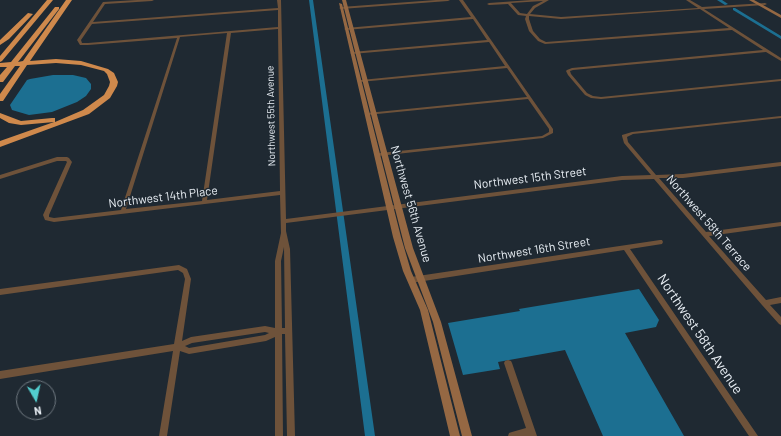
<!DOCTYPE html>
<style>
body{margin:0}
#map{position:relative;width:781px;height:436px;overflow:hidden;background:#1f2932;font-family:Barlow,sans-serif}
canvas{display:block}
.north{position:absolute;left:16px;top:380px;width:40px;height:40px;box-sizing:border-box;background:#1f2932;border:1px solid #6f7880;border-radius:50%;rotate:171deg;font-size:11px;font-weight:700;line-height:16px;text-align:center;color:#e8eef4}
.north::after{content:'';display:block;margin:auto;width:14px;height:18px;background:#52cdce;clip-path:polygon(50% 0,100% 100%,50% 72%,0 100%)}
</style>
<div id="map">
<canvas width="781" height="436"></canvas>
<div class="north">N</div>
</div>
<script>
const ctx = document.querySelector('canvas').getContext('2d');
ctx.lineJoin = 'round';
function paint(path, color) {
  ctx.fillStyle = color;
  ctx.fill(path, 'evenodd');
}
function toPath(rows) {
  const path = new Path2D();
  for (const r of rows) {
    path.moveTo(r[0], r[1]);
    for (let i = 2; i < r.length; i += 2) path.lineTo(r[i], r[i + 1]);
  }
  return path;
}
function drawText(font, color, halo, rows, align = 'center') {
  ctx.font = font + ' Barlow,sans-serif';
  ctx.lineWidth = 3;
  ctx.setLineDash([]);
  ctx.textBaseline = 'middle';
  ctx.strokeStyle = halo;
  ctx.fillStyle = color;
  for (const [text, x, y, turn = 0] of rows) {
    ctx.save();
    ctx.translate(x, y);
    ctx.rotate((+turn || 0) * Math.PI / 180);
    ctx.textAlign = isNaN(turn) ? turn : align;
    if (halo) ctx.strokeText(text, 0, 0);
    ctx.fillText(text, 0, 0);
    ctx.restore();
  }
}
const water = toPath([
 [53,75,73,75,86,78,91,84,91,89,86,96,77,102,52,112,29,115,12,110,10,105,27,80,30,79],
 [639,289,659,320,656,327,625,333,684,436,603,436,565,350,498,362,500,369,463,375,448,323,520,311,519,309]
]);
const canal = toPath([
 [309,0,313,0,375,436,365,436,309,0],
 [717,0,722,0,728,4,725,5,717,0],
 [733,8,735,8,781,36,781,39,733,10,733,8]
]);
const street = toPath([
 [137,0,154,0,152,1,105,4,93,22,278,8,277,0,281,0,286,219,622,176,651,175,624,143,622,136,622,135,632,132,781,116,781,118,633,134,627,137,628,142,656,175,683,174,781,162,781,166,683,178,659,178,706,232,781,222,781,226,709,236,766,300,781,297,781,303,770,305,781,317,781,325,779,324,762,305,654,179,622,180,286,223,286,231,290,249,295,436,287,436,285,334,282,334,283,436,275,436,275,337,266,341,189,354,180,351,167,436,159,436,173,351,0,379,0,371,174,344,185,279,183,273,178,270,0,295,0,289,179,265,187,269,191,279,182,341,191,337,265,326,275,328,275,261,281,233,280,195,54,222,45,220,43,215,67,162,66,161,57,161,0,179,0,175,57,157,67,157,69,158,72,162,49,215,49,217,54,218,121,210,177,38,88,45,80,45,77,40,103,2,137,0],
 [278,10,278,27,88,43,82,43,81,40,92,24,278,10],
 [278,29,280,191,207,200,231,33,278,29],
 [227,33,202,201,126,209,180,37,227,33],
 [284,247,285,328,282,328,281,261,284,247],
 [265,332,269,333,265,335,189,348,185,346,192,343,265,332],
 [436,0,450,0,448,1,341,9,339,8,341,7,436,0],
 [459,0,463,0,475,17,553,129,553,133,543,138,378,156,378,154,380,153,542,136,549,132,549,129,528,99,367,115,365,114,367,113,527,97,507,68,360,82,359,81,361,80,505,66,489,42,352,54,350,53,352,52,487,40,473,19,346,30,344,29,346,28,471,17,459,0],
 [531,0,549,0,535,8,530,14,561,17,698,8,686,0,690,0,702,7,765,3,767,4,765,5,704,9,781,58,781,61,766,52,573,70,570,71,571,74,587,93,593,96,601,97,781,79,781,81,601,99,591,98,585,95,568,75,566,71,567,70,572,68,763,50,732,30,545,44,538,41,529,31,525,19,526,16,518,15,508,4,489,5,487,4,489,3,531,0],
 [543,1,533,6,527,14,520,13,511,3,543,1],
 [700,9,729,28,546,42,540,39,533,31,529,19,529,16,561,19,700,9],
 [660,240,662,240,663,242,662,244,630,249,758,436,749,436,624,250,411,283,409,282,408,280,409,278,411,277,660,240],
 [508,360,511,361,512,363,537,436,508,436,509,433,512,432,526,428,504,363,505,361,508,360]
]);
const secondary = toPath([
 [342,0,346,0,413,248,441,322,472,436,462,436,433,322,405,248,342,0],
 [749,0,754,0,781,15,781,18,749,0],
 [339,3,342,4,401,237,411,271,428,310,460,436,450,436,420,310,403,271,393,237,339,3]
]);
const highway = toPath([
 [47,0,53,0,2,61,0,62,0,56,47,0],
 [66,0,72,0,30,61,56,59,81,61,108,69,114,73,118,82,117,86,110,98,89,114,0,147,0,141,54,122,21,125,9,123,0,118,0,113,21,121,52,118,55,118,55,122,83,110,104,95,109,86,110,82,107,74,104,71,81,65,56,63,27,65,3,101,0,101,0,94,20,66,15,66,3,82,0,82,0,75,7,67,0,67,0,63,11,62,55,7,59,7,59,9,18,62,23,61,66,0],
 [28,13,33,14,9,39,0,45,0,40,28,13]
]);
const farStreetnames = [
 ["Northwest 55th Avenue",271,116,-91]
];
const streetNames = [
 ["Northwest 15th Street",530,178,-7],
 ["Northwest 14th Place",163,197,-7],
 ["Northwest 56th Avenue",411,204,74],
 ["Northwest 58th Terrace",709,223,49],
 ["Northwest 16th Street",534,250,-9]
];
const nearStreetnames = [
 ["Northwest 58th Avenue",700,334,56]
];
paint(water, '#1c6f91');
paint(canal, '#1c6f91');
paint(street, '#6e523a');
paint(secondary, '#956843');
paint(highway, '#cf894c');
drawText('10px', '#e8eef4', '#1f2932', farStreetnames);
drawText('12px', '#e8eef4', '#1f2932', streetNames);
drawText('14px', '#e8eef4', '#1f2932', nearStreetnames);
</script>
